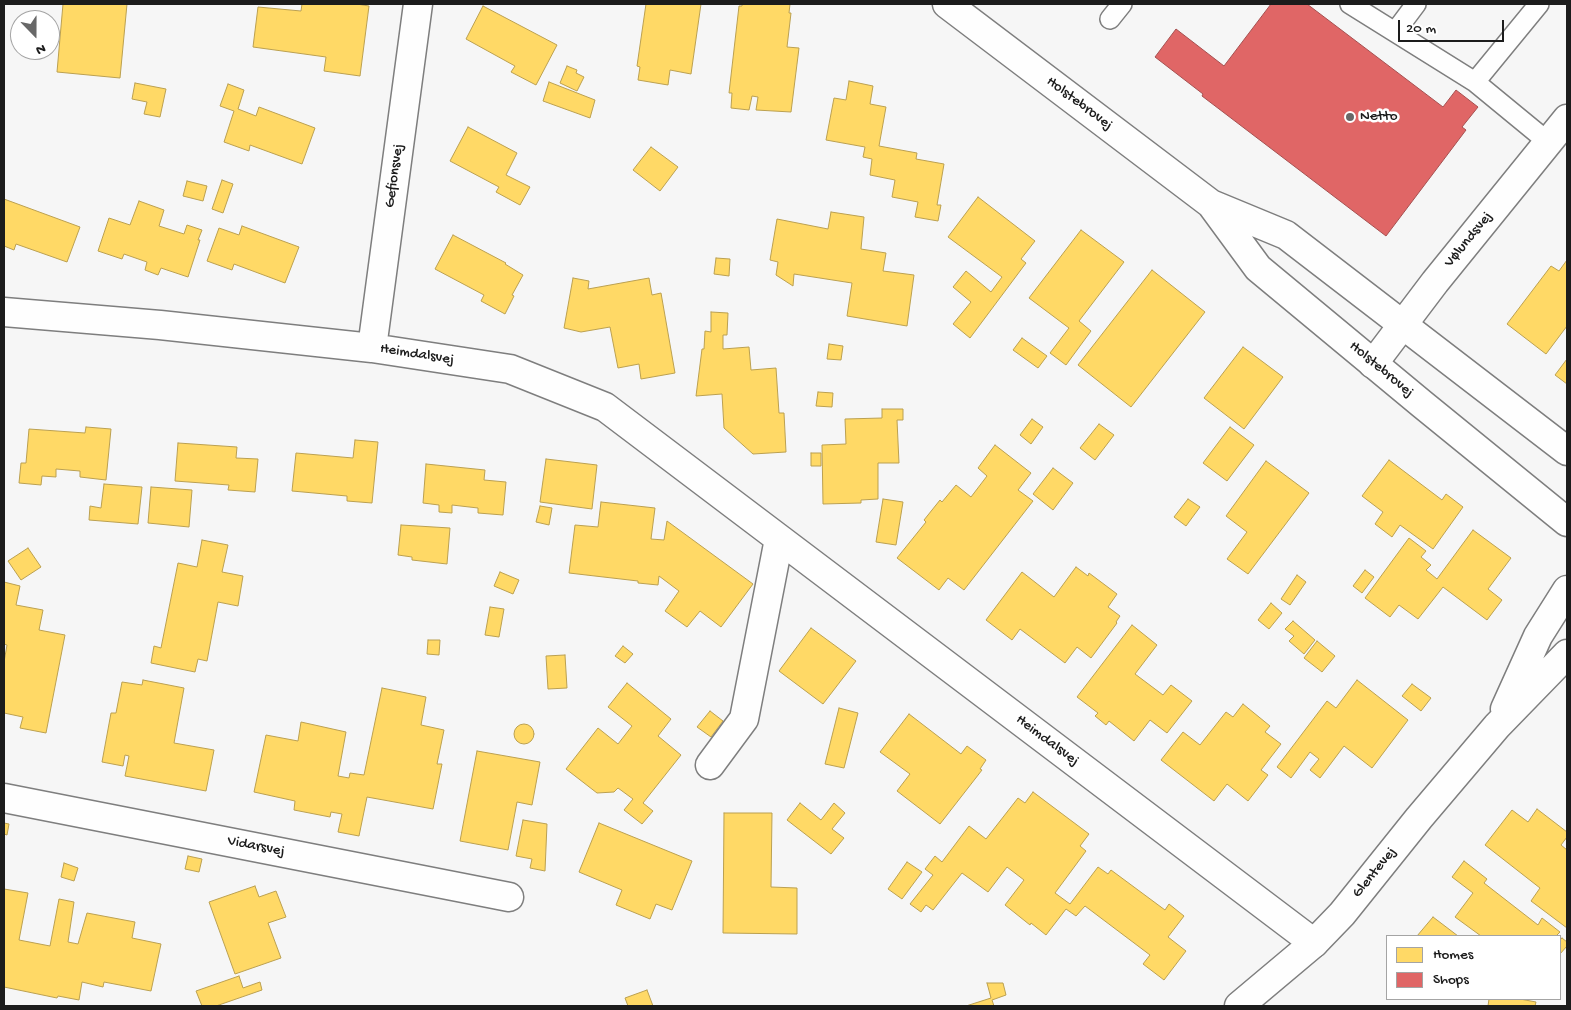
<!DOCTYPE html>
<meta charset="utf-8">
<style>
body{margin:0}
#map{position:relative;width:1571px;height:1010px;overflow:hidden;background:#f6f6f6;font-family:"Gochi Hand",sans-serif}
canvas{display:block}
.frame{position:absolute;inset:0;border:5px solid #1c1c1c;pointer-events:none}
.legend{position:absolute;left:1386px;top:935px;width:175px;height:65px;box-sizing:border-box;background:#fff;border:1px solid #a4a4a4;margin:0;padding:6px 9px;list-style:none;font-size:15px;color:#1c1c1c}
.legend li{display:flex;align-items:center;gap:10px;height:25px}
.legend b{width:25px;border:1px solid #a4a4a4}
.north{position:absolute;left:10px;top:10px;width:50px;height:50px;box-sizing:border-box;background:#fff;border:1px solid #a4a4a4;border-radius:50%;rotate:158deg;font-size:14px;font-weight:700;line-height:20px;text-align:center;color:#1c1c1c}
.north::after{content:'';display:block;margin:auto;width:18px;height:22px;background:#686868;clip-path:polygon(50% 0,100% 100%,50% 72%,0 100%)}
.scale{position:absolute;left:1398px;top:20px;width:106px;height:22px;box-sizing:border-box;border:2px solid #1c1c1c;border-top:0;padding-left:6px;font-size:15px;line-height:18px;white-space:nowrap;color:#1c1c1c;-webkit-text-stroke:4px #fff;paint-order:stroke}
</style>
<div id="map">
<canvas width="1571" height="1010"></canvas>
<div class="frame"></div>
<ul class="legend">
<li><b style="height:14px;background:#ffd966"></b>Homes</li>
<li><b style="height:14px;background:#e06666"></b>Shops</li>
</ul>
<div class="north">N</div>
<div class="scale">20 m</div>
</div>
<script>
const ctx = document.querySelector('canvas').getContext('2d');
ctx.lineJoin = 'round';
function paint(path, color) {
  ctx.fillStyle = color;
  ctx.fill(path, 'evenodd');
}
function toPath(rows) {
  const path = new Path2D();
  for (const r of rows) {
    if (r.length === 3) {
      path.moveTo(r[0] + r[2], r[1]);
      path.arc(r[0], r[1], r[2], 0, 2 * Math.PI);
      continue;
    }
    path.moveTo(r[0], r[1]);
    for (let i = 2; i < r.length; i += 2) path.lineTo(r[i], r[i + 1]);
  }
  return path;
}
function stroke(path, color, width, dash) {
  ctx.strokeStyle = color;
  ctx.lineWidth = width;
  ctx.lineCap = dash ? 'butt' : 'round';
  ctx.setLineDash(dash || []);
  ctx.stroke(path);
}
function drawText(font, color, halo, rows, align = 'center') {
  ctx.font = font + ' "Gochi Hand",sans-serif';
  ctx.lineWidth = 5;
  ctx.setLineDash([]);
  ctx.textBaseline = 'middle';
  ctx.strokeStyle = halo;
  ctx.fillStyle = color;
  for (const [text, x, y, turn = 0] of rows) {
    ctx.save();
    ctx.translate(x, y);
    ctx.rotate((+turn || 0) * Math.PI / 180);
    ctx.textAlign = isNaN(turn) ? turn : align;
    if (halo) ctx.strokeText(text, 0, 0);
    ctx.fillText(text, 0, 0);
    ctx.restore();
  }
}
const homes = toPath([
 [63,4,127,4,120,78,57,72,63,4],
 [302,4,357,4,369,6,360,76,324,71,326,57,253,47,258,7,301,11,302,4],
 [646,4,701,4,691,74,670,70,668,85,638,80,640,67,637,66,646,4],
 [742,4,790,4,789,13,791,13,787,47,799,48,791,112,756,110,758,97,752,96,749,110,731,108,732,93,729,93,739,6,742,6,742,4],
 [483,6,557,45,536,85,511,72,515,66,466,39,483,6],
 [567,66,577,70,576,73,584,77,577,91,560,83,567,66],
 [849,81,873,86,870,104,886,107,879,146,917,153,916,159,944,164,937,205,941,205,938,221,915,217,918,202,892,197,895,180,870,175,872,159,863,157,865,147,826,140,834,98,846,100,849,81],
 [549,82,595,100,590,118,543,101,549,82],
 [135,83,166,89,160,117,144,114,147,102,132,99,135,83],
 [228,84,244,90,238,109,256,116,259,107,315,128,302,164,250,145,249,151,224,142,234,111,220,106,228,84],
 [468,127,517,153,506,175,530,187,520,205,496,192,499,187,450,161,468,127],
 [651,147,678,167,660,191,633,170,651,147],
 [222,180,233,184,223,213,212,209,222,180],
 [187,181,207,186,203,201,183,196,187,181],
 [978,197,1035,241,1021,259,1026,263,970,338,953,324,971,302,953,287,966,271,991,292,1002,277,948,237,978,197],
 [4,199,80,227,67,262,16,244,14,250,4,246,4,199],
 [139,201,164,210,159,226,184,234,187,225,202,230,198,240,200,240,188,277,161,268,158,275,145,270,147,262,124,254,122,259,98,251,109,218,130,225,139,201],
 [831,212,864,217,861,249,886,253,883,271,914,275,907,326,847,316,852,283,794,274,793,286,776,275,778,262,770,260,777,219,828,229,831,212],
 [242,226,299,247,285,283,234,264,232,270,207,261,219,228,239,235,242,226],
 [1081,230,1124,262,1079,321,1091,331,1066,365,1050,353,1069,328,1029,298,1081,230],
 [453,235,506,263,505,264,523,275,512,295,514,296,505,314,481,301,484,295,435,269,453,235],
 [716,258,730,259,729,276,714,274,716,258],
 [1567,260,1567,326,1546,354,1507,324,1551,266,1559,271,1567,260],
 [1152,270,1205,312,1131,407,1078,365,1152,270],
 [573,278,589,281,588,289,649,278,652,295,661,293,675,373,641,379,639,364,618,368,610,327,581,332,564,328,573,278],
 [711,312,728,313,727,335,723,335,723,349,749,347,751,370,776,368,779,413,784,413,786,452,753,454,724,428,722,394,696,396,702,349,704,349,705,331,711,332,711,312],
 [1022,338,1047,356,1038,368,1013,350,1022,338],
 [829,344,843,346,841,360,827,359,829,344],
 [1243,347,1283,377,1244,429,1204,398,1243,347],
 [1567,359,1567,384,1555,375,1567,359],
 [818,392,833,393,832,407,816,406,818,392],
 [882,409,903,409,903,420,897,420,899,463,878,463,878,499,861,500,861,503,823,504,822,445,846,444,845,419,882,418,882,409],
 [1032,419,1043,427,1031,444,1020,435,1032,419],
 [1099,424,1114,435,1095,460,1080,448,1099,424],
 [86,427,111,429,106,480,80,477,80,471,56,469,56,477,42,476,41,485,19,483,21,463,26,463,29,429,85,433,86,427],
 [1230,427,1254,445,1227,481,1203,463,1230,427],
 [355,440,378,442,372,503,347,501,347,496,292,491,296,453,353,458,355,440],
 [178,443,237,447,236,458,258,459,255,492,228,490,229,485,175,481,178,443],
 [995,445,1031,473,1018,490,1033,501,964,590,948,578,939,590,897,558,926,522,924,520,940,500,942,502,956,485,971,497,987,476,978,468,995,445],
 [811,453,821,453,821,466,811,466,811,453],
 [546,459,597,465,592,509,540,502,546,459],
 [1389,460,1442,500,1446,494,1463,507,1433,549,1400,525,1392,537,1375,524,1383,512,1362,496,1389,460],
 [1266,461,1309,493,1248,574,1227,559,1247,532,1226,516,1266,461],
 [426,464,485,470,484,480,506,482,503,515,478,513,478,508,452,505,452,513,439,512,439,505,423,503,426,464],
 [1053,468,1073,483,1053,510,1033,494,1053,468],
 [104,484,142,487,138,524,89,520,90,506,101,508,104,484],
 [151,487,192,490,189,527,148,523,151,487],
 [883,499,903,502,896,545,876,542,883,499],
 [1188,499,1200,507,1186,526,1174,517,1188,499],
 [601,502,655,508,651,539,664,540,667,521,753,584,721,627,700,611,687,627,665,611,679,591,659,576,658,585,638,583,638,581,569,573,575,525,598,527,601,502],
 [540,506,552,508,549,525,536,522,540,506],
 [401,525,450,528,447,564,412,560,412,557,398,555,401,525],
 [1473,530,1511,558,1488,589,1502,600,1487,620,1443,587,1418,619,1399,605,1390,617,1365,598,1409,538,1426,551,1421,557,1431,565,1426,570,1437,579,1473,530],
 [202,540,228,545,222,572,243,576,238,606,218,602,207,661,198,659,195,672,151,663,154,646,161,648,178,563,197,567,202,540],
 [28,548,41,567,21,580,8,561,28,548],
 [1076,567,1088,576,1089,573,1117,594,1108,607,1120,616,1116,622,1117,623,1091,658,1077,647,1065,663,1020,629,1012,640,986,620,1022,572,1054,597,1076,567],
 [1365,570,1374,577,1362,593,1353,586,1365,570],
 [500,572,519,580,513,594,494,586,500,572],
 [1297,575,1306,582,1290,605,1281,599,1297,575],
 [4,582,20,586,16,605,43,610,39,630,65,635,46,733,20,728,23,717,4,713,4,662,7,645,4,644,4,582],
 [1271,603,1282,613,1269,629,1258,620,1271,603],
 [490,607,504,609,499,637,485,635,490,607],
 [1293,621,1315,640,1304,654,1289,641,1294,636,1285,629,1293,621],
 [1132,625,1157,645,1135,674,1163,695,1171,685,1192,701,1167,733,1150,720,1134,741,1109,721,1106,725,1095,716,1098,713,1077,697,1132,625],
 [811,628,856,661,823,704,779,671,811,628],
 [428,640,440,640,439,655,427,654,428,640],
 [1317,641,1335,656,1322,672,1304,658,1317,641],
 [623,646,633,654,625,663,615,656,623,646],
 [565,655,567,688,548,689,546,656,565,655],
 [143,680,184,688,174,743,214,750,206,791,125,776,129,756,125,755,123,766,102,762,111,713,116,713,122,682,142,685,143,680],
 [1357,680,1408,720,1372,768,1344,746,1320,778,1310,770,1319,759,1310,752,1291,778,1277,767,1327,701,1336,708,1357,680],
 [627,683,671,719,658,736,681,755,643,803,653,811,642,824,624,810,633,799,618,788,614,792,597,793,566,769,598,728,618,744,632,726,608,707,627,683],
 [1412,684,1431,698,1421,711,1402,696,1412,684],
 [382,688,426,697,421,725,444,730,437,764,442,764,433,809,367,797,359,836,338,832,342,814,331,812,330,817,294,810,295,801,254,792,266,735,298,741,301,722,346,732,338,776,349,778,350,773,364,775,382,688],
 [1243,704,1270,726,1265,732,1281,744,1261,770,1268,775,1248,801,1227,784,1214,801,1161,760,1183,732,1200,745,1226,712,1233,717,1243,704],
 [839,708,858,713,844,768,825,764,839,708],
 [710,711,723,721,711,737,697,727,710,711],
 [909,714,961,754,967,746,986,760,980,769,982,770,940,824,897,791,910,774,880,752,909,714],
 [524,734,10],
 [477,751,540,762,532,805,517,802,508,850,460,841,477,751],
 [1033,792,1089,834,1080,846,1086,851,1055,893,1070,904,1098,867,1108,874,1111,870,1165,910,1169,904,1184,916,1168,937,1186,951,1164,980,1143,964,1150,955,1085,906,1076,916,1066,909,1046,935,1031,923,1030,925,1005,905,1024,880,1007,867,988,892,962,873,933,910,926,905,921,912,910,904,933,875,925,869,935,856,942,862,969,826,986,839,1018,798,1025,803,1033,792],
 [800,803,821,820,834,803,845,813,832,829,844,838,831,854,787,820,800,803],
 [1537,809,1567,832,1567,837,1561,845,1567,850,1567,928,1531,901,1540,888,1485,845,1512,810,1528,822,1537,809],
 [724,813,772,813,771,887,797,888,797,934,723,933,724,813],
 [523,820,547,824,545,871,530,868,532,859,516,856,523,820],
 [4,823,9,824,7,835,4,834,4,823],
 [599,823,692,861,672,910,656,904,650,919,616,905,622,890,579,872,599,823],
 [188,856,202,859,199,872,185,869,188,856],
 [1464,861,1487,879,1484,883,1538,925,1542,918,1560,932,1556,936,1481,936,1455,917,1473,893,1452,877,1464,861],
 [907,862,922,872,902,899,888,889,907,862],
 [64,863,78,868,74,881,61,877,64,863],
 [255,886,259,897,276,891,286,917,268,923,281,958,235,974,209,902,255,886],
 [4,889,28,893,19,940,50,946,59,899,74,902,68,942,78,944,87,913,135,922,132,938,161,944,151,991,104,982,103,987,82,982,79,1000,58,996,57,998,4,987,4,889],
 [1433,917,1458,936,1417,936,1433,917],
 [1562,938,1567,942,1567,946,1560,954,1560,940,1562,938],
 [239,976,243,988,260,982,262,990,216,1006,202,1006,196,991,239,976],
 [987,983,1003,983,1006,995,992,1000,994,1006,966,1006,991,998,987,983],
 [647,990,653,1006,628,1006,625,998,647,990],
 [1489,999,1520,999,1536,1002,1535,1006,1488,1006,1489,999]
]);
const shops = toPath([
 [1271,4,1307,4,1443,107,1456,90,1478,107,1462,127,1466,130,1386,236,1202,96,1203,94,1155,57,1176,29,1224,66,1271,4]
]);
const lane = toPath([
 [1350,4,1475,82,1548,142],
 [1110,19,1122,4],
 [1395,32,1416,4],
 [1475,82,1539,4]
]);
const street = toPath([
 [4,312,160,325,372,348,510,369,605,407,1314,943],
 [372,348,418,4],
 [1373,364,1435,282,1567,119],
 [710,765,744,719,779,539],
 [4,798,509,897]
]);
const secondary = toPath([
 [947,4,1211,204,1286,235,1567,451],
 [1211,204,1258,268,1422,404,1567,522],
 [1505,709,1538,636,1567,590],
 [1239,1006,1314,943,1342,914,1419,818,1497,726,1567,654]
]);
const markers = [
 [1350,117,5,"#686868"]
];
const streetNames = [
 ["Holstebrovej",1079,104,37],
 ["Gefionsvej",395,176,-82],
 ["Vølundsvej",1469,240,-51],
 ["Heimdalsvej",417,355,9],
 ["Holstebrovej",1381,370,40],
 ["Heimdalsvej",1047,741,37],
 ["Vidarsvej",256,847,11],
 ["Glentevej",1375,873,-51]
];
const poiNames = [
 ["Netto",1360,117]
];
paint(homes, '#ffd966');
stroke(homes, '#bba050', 1);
paint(shops, '#e06666');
stroke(shops, '#a55050', 1);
stroke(lane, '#7e7e7e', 22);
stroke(street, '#7e7e7e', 31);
stroke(secondary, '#7e7e7e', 31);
stroke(lane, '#fefefe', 19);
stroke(street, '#fefefe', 28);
stroke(secondary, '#fefefe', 28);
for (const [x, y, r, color] of markers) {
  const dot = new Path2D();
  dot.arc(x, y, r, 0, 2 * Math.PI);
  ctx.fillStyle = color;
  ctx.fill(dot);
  stroke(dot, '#fff', 2);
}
drawText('15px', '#1c1c1c', '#fff', streetNames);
drawText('15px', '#1c1c1c', '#fff', poiNames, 'left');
</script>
